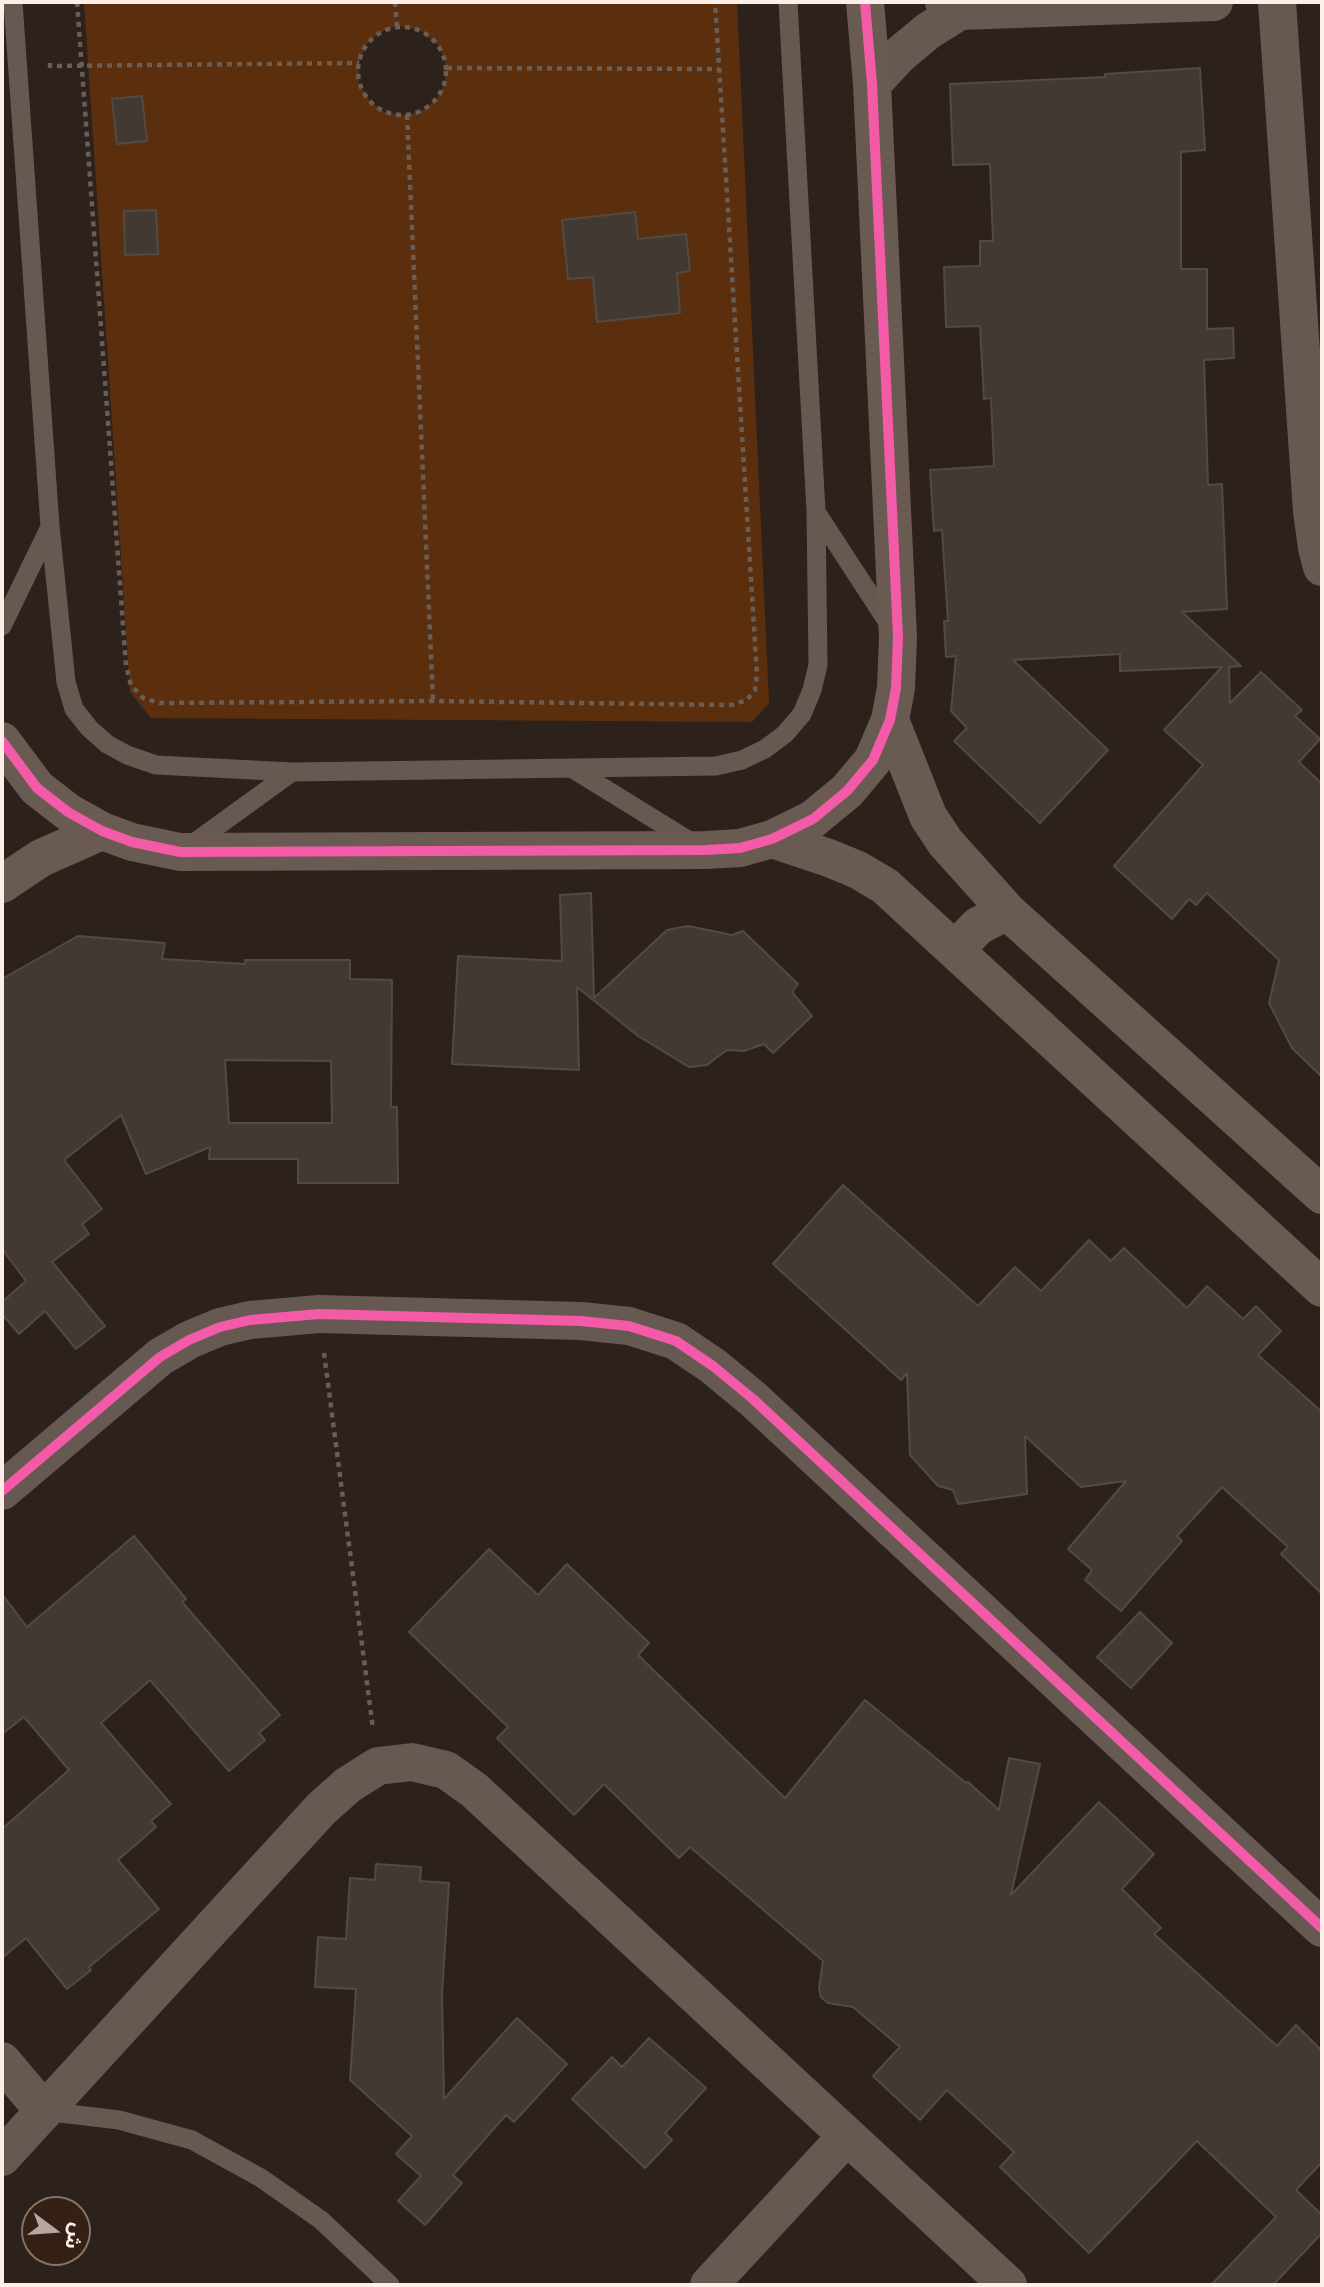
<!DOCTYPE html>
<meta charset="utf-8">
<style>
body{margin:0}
#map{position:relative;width:1324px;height:2287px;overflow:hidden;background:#2d221b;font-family:Signika,"Noto Sans Arabic",sans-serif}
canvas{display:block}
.frame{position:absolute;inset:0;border:4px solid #fdefe7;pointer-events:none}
.north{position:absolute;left:21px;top:2196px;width:70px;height:70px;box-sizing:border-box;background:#342014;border:2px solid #847368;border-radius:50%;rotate:106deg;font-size:19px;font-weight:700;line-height:28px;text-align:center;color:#fdefe7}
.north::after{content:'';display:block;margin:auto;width:24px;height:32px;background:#b4a7a0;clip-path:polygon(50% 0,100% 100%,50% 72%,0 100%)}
</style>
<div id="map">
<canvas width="1324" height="2287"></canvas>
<div class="frame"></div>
<div class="north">ش</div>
</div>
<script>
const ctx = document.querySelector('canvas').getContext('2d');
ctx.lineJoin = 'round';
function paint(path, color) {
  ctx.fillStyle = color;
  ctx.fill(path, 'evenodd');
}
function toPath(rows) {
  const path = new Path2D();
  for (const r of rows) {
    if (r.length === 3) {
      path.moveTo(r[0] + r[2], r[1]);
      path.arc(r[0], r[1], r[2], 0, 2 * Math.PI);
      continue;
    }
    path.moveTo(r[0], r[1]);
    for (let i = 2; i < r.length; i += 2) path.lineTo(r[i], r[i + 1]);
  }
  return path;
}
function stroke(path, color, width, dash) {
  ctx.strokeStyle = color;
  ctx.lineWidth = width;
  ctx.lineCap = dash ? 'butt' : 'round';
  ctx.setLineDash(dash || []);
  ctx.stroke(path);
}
const green = toPath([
 [84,2,737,2,769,703,752,722,151,718,130,692],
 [397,26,420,30,439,46,447,68,444,85,436,100,423,110,407,115,386,113,370,101,359,83,359,63,366,45,379,33],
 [635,212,638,239,686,234,690,271,677,273,680,312,597,322,593,277,568,279,562,220]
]);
const building = toPath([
 [1200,68,1205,150,1181,152,1181,269,1207,269,1207,329,1233,328,1234,358,1204,360,1208,485,1222,484,1227,609,1182,612,1241,666,1229,667,1230,703,1261,672,1302,710,1295,716,1320,739,1299,762,1322,784,1322,1077,1292,1048,1269,1003,1279,960,1207,893,1196,905,1189,899,1172,919,1114,866,1203,765,1164,730,1222,667,1120,671,1120,654,1013,660,1108,750,1040,823,954,741,967,728,951,711,956,656,946,657,944,621,948,621,942,530,934,531,930,470,994,466,991,398,984,399,980,326,946,327,944,267,980,266,980,241,993,241,990,164,953,165,950,84,1105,77,1105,74,1200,68],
 [142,96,147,141,117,144,112,99,142,96],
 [156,210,158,254,125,255,124,211,156,210],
 [635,212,638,239,686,234,690,271,677,273,680,313,597,322,593,277,568,279,562,220,635,212],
 [591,893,594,998,667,930,688,926,732,935,743,931,798,984,792,992,812,1016,773,1053,764,1044,744,1051,727,1050,707,1065,689,1067,638,1036,577,987,579,1070,452,1064,458,956,562,961,560,895,591,893],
 [78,936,165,943,162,959,245,964,245,960,350,960,350,979,392,980,391,1107,397,1107,398,1183,298,1183,298,1159,209,1159,210,1147,146,1174,121,1115,64,1160,102,1209,82,1224,89,1234,52,1262,105,1326,76,1349,45,1311,19,1334,2,1314,2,1302,26,1281,2,1249,2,979,78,936],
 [225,1060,331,1061,332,1123,229,1123,225,1060],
 [843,1185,978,1306,1015,1267,1041,1291,1089,1240,1111,1261,1124,1248,1187,1308,1207,1286,1243,1319,1256,1306,1281,1331,1258,1355,1322,1412,1322,1594,1281,1554,1288,1547,1222,1487,1177,1536,1182,1541,1121,1611,1085,1580,1092,1570,1068,1549,1126,1481,1081,1487,1025,1436,1027,1494,958,1504,953,1490,938,1486,910,1455,907,1373,901,1380,773,1264,843,1185],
 [134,1536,186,1599,182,1602,280,1715,259,1733,265,1740,229,1771,150,1680,101,1723,171,1804,151,1821,156,1827,118,1860,159,1909,89,1967,91,1970,67,1989,26,1938,2,1958,2,1829,69,1770,24,1717,2,1734,2,1594,27,1627,134,1536],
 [489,1549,538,1595,567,1564,649,1643,638,1655,785,1798,865,1700,966,1783,968,1782,999,1810,1009,1758,1040,1764,1011,1895,1099,1802,1154,1854,1122,1889,1161,1928,1154,1934,1277,2046,1296,2025,1322,2051,1322,2162,1296,2190,1322,2215,1322,2233,1273,2285,1211,2285,1276,2217,1197,2141,1089,2253,1000,2167,1014,2152,947,2090,920,2120,873,2076,900,2047,853,2007,828,2003,821,1997,819,1988,823,1961,690,1847,679,1858,604,1784,574,1815,497,1738,508,1727,409,1632,489,1549],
 [1140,1612,1172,1643,1131,1688,1097,1657,1140,1612],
 [376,1864,421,1867,420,1881,449,1883,442,1994,444,2099,517,2018,567,2064,514,2122,506,2115,453,2175,462,2183,425,2225,398,2201,421,2176,396,2154,412,2136,350,2080,356,1989,315,1987,318,1937,346,1939,350,1878,375,1880,376,1864],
 [649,2038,706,2088,665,2133,672,2140,645,2168,572,2099,612,2057,622,2067,649,2038]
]);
const path = toPath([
 [77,2,126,666,131,685,143,698,160,703,433,701,731,705,747,700,755,690,757,675,715,2],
 [395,2,397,26],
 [402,71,44],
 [50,63,50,66,359,63],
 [447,68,719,69],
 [407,115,433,701],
 [324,1353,373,1729]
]);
const lane = toPath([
 [13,2,50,526,66,682,74,709,89,728,107,744,127,755,156,765,292,772,716,766,742,760,765,749,785,734,802,714,812,690,818,665,816,511,788,2],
 [816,512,891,627],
 [2,626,50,527],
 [573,769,696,845],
 [187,848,292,772],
 [44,2111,119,2120,192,2140,261,2178,321,2220,390,2285]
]);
const street = toPath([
 [944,2,960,11,1214,2],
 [1277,2,1312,511,1317,548,1322,567],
 [872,84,898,56,928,31,960,11],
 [2,1491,160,1357,189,1340,220,1327,250,1320,319,1314,581,1321,629,1326,676,1341,713,1366,753,1399,1322,1928],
 [2,2061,44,2111],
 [2,2157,322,1808,348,1785,378,1766,412,1762,446,1770,474,1790,1008,2285],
 [709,2285,846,2137]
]);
const secondary = toPath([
 [890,720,928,816,945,842,1007,911,1322,1195],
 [2,741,37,788,68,812,102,831,132,842,180,852,706,850,740,848,772,839,813,819,847,791,873,760,890,720,896,688,898,637,872,84,865,2],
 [772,839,829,858,858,870,885,886,1322,1288],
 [2,884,41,858,102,831],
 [955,950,978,926,1007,911]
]);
const cycleway = toPath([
 [2,741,37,788,68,812,102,831,132,842,180,852,706,850,740,848,772,839,813,819,847,791,873,760,890,720,896,688,898,637,872,84,865,2],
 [2,1491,160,1357,189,1340,220,1327,250,1320,319,1314,581,1321,629,1326,676,1341,713,1366,753,1399,1322,1928]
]);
paint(green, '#5b2f0e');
paint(building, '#423932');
stroke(building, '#534a44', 2);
stroke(path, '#685e57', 4.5, [5, 5]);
stroke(lane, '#655952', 19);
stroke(street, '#655952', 38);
stroke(secondary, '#695b52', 38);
stroke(cycleway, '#f35aa7', 10);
</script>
